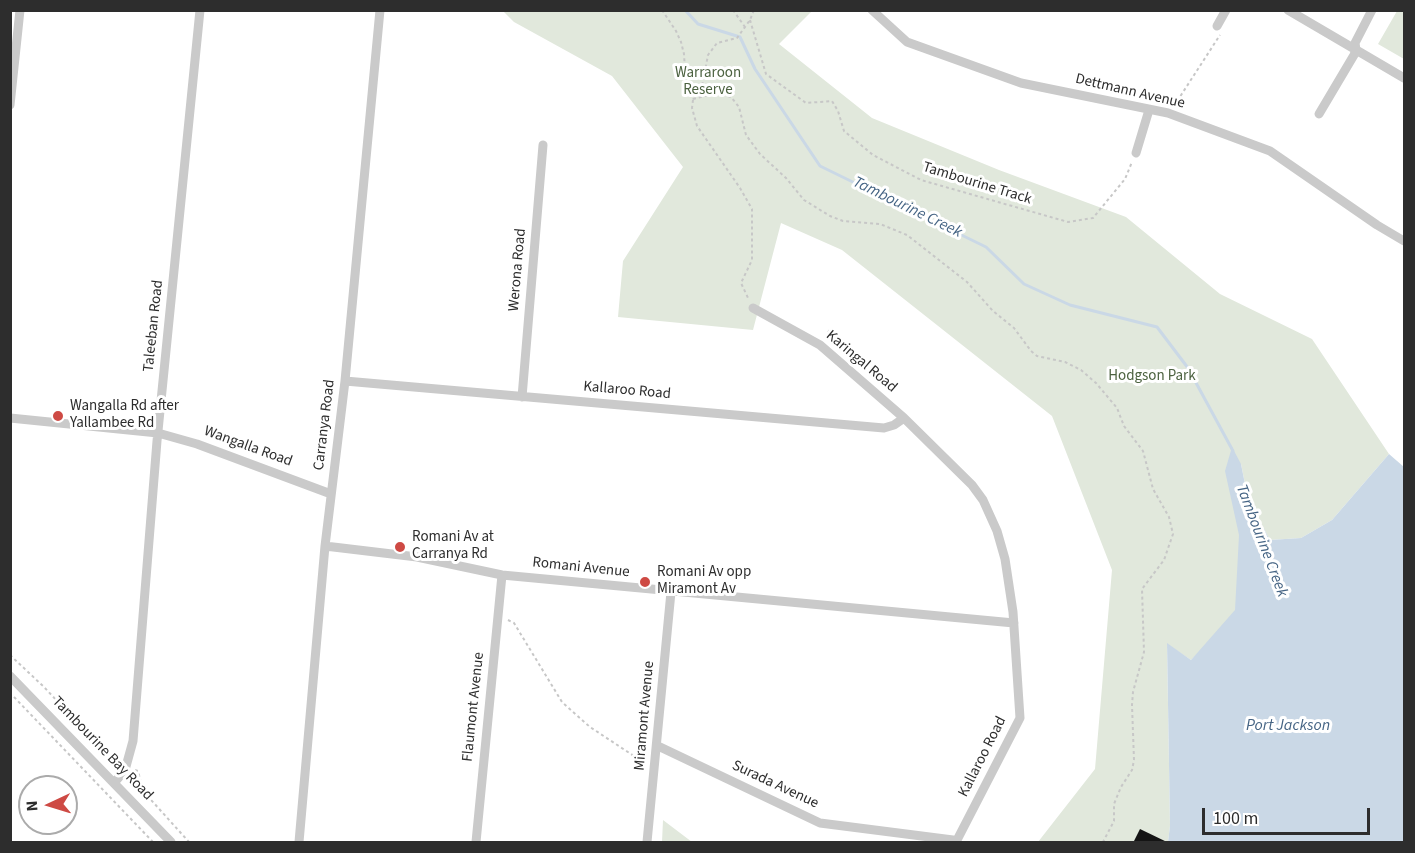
<!DOCTYPE html>
<style>
body{margin:0}
#map{position:relative;width:1415px;height:853px;overflow:hidden;background:#fff;font-family:"Source Sans 3",sans-serif}
canvas{display:block}
.frame{position:absolute;inset:0;border:12px solid #2d2d2d;pointer-events:none}
.north{position:absolute;left:18px;top:775px;width:60px;height:60px;box-sizing:border-box;background:#fff;border:2px solid #ababab;border-radius:50%;rotate:266deg;font-size:16px;font-weight:700;line-height:24px;text-align:center;color:#2d2d2d}
.north::after{content:'';display:block;margin:auto;width:21px;height:27px;background:#ce4a44;clip-path:polygon(50% 0,100% 100%,50% 72%,0 100%)}
.scale{position:absolute;left:1202px;top:808px;width:168px;height:27px;box-sizing:border-box;border:3px solid #2d2d2d;border-top:0;padding-left:8px;font-size:18px;line-height:21px;white-space:nowrap;color:#2d2d2d;-webkit-text-stroke:4px #fff;paint-order:stroke}
</style>
<div id="map">
<canvas width="1415" height="853"></canvas>
<div class="frame"></div>
<div class="north">N</div>
<div class="scale">100 m</div>
</div>
<script>
const ctx = document.querySelector('canvas').getContext('2d');
ctx.lineJoin = 'round';
function paint(path, color) {
  ctx.fillStyle = color;
  ctx.fill(path, 'evenodd');
}
function toPath(rows) {
  const path = new Path2D();
  for (const r of rows) {
    path.moveTo(r[0], r[1]);
    for (let i = 2; i < r.length; i += 2) path.lineTo(r[i], r[i + 1]);
  }
  return path;
}
function stroke(path, color, width, dash) {
  ctx.strokeStyle = color;
  ctx.lineWidth = width;
  ctx.lineCap = dash ? 'butt' : 'round';
  ctx.setLineDash(dash || []);
  ctx.stroke(path);
}
function drawText(font, color, halo, rows, align = 'center') {
  ctx.font = font + ' "Source Sans 3",sans-serif';
  ctx.lineWidth = 6;
  ctx.setLineDash([]);
  ctx.textBaseline = 'middle';
  ctx.strokeStyle = halo;
  ctx.fillStyle = color;
  for (const [text, x, y, turn = 0] of rows) {
    ctx.save();
    ctx.translate(x, y);
    ctx.rotate((+turn || 0) * Math.PI / 180);
    ctx.textAlign = isNaN(turn) ? turn : align;
    if (halo) ctx.strokeText(text, 0, 0);
    ctx.fillText(text, 0, 0);
    ctx.restore();
  }
}
const green = toPath([
 [503,11,812,11,779,44,872,118,999,170,1126,217,1220,294,1312,339,1389,454,1332,520,1301,538,1270,540,1248,499,1241,464,1241,539,1236,617,1191,660,1167,644,1170,826,1168,842,1038,842,1095,769,1112,570,1052,416,842,250,781,223,753,330,618,317,623,261,683,167,612,76,514,22],
 [1397,11,1404,11,1404,59,1378,44],
 [663,820,692,842,662,842]
]);
const water = toPath([
 [1232,447,1241,464,1248,499,1270,540,1301,538,1332,520,1389,454,1404,467,1404,842,1168,842,1170,826,1167,643,1191,660,1235,610,1239,535,1225,471]
]);
const stream = toPath([
 [685,10,698,24,740,37,755,69,820,166,986,247,1024,284,1070,305,1157,327,1188,368,1233,451]
]);
const building = toPath([
 [1140,829,1169,843,1133,843]
]);
const path = toPath([
 [662,10,676,31,681,42,684,54,686,87,693,99],
 [733,10,745,27],
 [750,20,766,74,806,103,832,101,838,111,844,131,873,155,921,180,1068,222,1093,218,1125,179,1132,162],
 [700,97,708,55,717,43,737,38,750,20,754,10],
 [693,99,716,93,731,97,739,107,746,135,760,154,786,178,804,200,830,216,843,221,880,224,907,235,967,282,993,311,1014,328,1031,351,1037,356,1065,362,1081,370,1096,383,1117,408,1124,426,1143,451,1153,489,1169,517,1173,534,1164,560,1142,589,1144,652,1133,692,1132,705,1134,760,1132,770,1121,787,1114,804,1114,821,1103,842],
 [693,100,692,108,697,126,740,188,752,209,752,260,741,283,749,300],
 [1174,106,1220,35],
 [825,338,830,329],
 [508,620,514,623,562,702,590,727,646,764],
 [10,655,44,687,100,747,117,760],
 [14,697,153,842],
 [135,770,138,771,143,791,189,842]
]);
const street = toPath([
 [872,10,907,42,1021,83,1168,113,1270,151,1377,225,1404,241],
 [1288,10,1404,78],
 [1217,26,1226,10],
 [10,105,20,10],
 [1319,114,1354,55,1356,50,1355,43,1372,10],
 [1136,153,1149,110],
 [753,308,820,345,904,418,972,485,983,500,997,531,1005,559,1013,612,1020,718,956,842],
 [345,381,884,428,894,425,904,418],
 [522,397,543,145],
 [10,418,158,433,197,444,331,494],
 [325,546,417,557,502,575,1014,623],
 [10,676,171,842],
 [658,746,820,823,953,840,956,842],
 [114,783,125,770,133,741,157,441,200,10],
 [299,842,325,546,345,381,380,10],
 [476,842,502,575],
 [647,842,671,592]
]);
const markers = [
 [58,416,6,"#ce4a44"],
 [400,547,6,"#ce4a44"],
 [645,582,6,"#ce4a44"]
];
const parkNames = [
 ["Warraroon",708,74],
 ["Reserve",708,91],
 ["Hodgson Park",1152,377]
];
const streetNames = [
 ["Dettmann Avenue",1130,92,13],
 ["Tambourine Track",977,184,17],
 ["Werona Road",518,270,-85],
 ["Taleeban Road",154,326,-84],
 ["Karingal Road",861,362,40],
 ["Kallaroo Road",627,391,5],
 ["Carranya Road",325,425,-83],
 ["Wangalla Road",248,447,20],
 ["Romani Avenue",581,568,6],
 ["Flaumont Avenue",474,707,-84],
 ["Miramont Avenue",645,716,-85],
 ["Tambourine Bay Road",102,749,46],
 ["Kallaroo Road",983,757,-63],
 ["Surada Avenue",775,785,25]
];
const poiNames = [
 ["Wangalla Rd after",70,407],
 ["Yallambee Rd",70,424],
 ["Romani Av at",412,538],
 ["Carranya Rd",412,555],
 ["Romani Av opp",657,573],
 ["Miramont Av",657,590]
];
const waterNames = [
 ["Tambourine Creek",907,208,26],
 ["Tambourine Creek",1261,541,69],
 ["Port Jackson",1288,726]
];
paint(green, '#e1e8dc');
paint(water, '#cad8e6');
stroke(stream, '#cad8e6', 3);
paint(building, '#141414');
stroke(path, '#c7c7c7', 2, [3, 3]);
stroke(street, '#cacaca', 9);
for (const [x, y, r, color] of markers) {
  const dot = new Path2D();
  dot.arc(x, y, r, 0, 2 * Math.PI);
  ctx.fillStyle = color;
  ctx.fill(dot);
  stroke(dot, '#fff', 2);
}
drawText('15px', '#4c6240', '#fff', parkNames);
drawText('15px', '#2d2d2d', '#fff', streetNames);
drawText('15px', '#2d2d2d', '#fff', poiNames, 'left');
drawText('italic 16px', '#456484', '#fff', waterNames);
</script>
